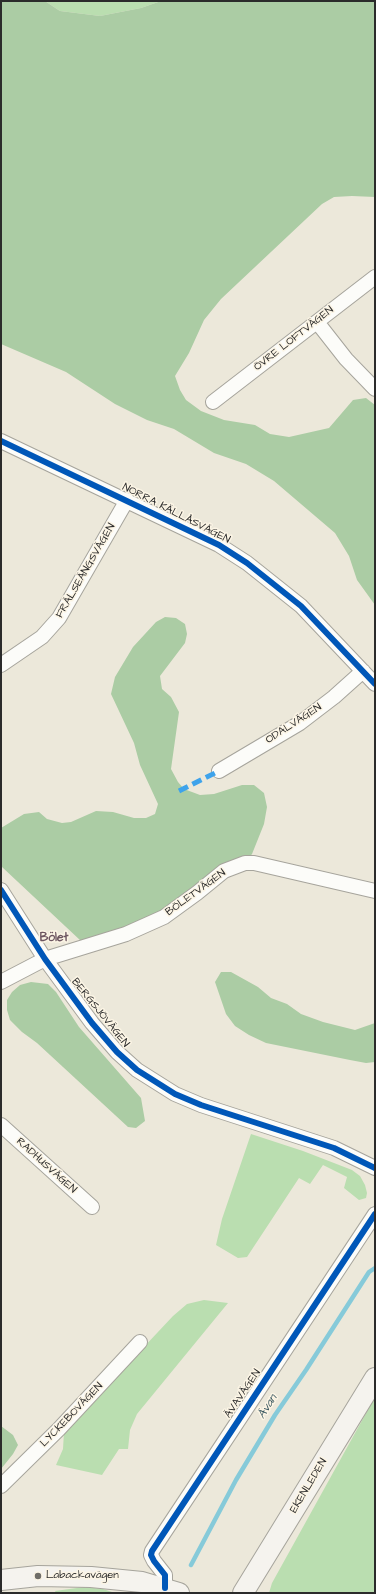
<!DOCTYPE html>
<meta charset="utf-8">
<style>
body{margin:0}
#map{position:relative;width:376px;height:1594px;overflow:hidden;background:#ece8da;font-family:"Architects Daughter",sans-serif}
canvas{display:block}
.frame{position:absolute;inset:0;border:2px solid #2b2b2b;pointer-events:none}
</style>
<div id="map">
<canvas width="376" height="1594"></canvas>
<div class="frame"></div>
</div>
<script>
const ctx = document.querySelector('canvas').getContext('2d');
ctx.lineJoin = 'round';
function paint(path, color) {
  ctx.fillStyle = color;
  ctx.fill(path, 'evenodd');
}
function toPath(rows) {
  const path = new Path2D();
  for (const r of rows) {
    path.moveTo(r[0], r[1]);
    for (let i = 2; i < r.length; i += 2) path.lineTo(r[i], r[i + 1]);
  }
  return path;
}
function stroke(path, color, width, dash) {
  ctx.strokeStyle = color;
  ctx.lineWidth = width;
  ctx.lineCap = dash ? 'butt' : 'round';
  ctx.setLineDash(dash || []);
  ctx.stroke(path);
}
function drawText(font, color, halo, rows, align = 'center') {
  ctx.font = font + ' "Architects Daughter",sans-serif';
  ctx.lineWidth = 3;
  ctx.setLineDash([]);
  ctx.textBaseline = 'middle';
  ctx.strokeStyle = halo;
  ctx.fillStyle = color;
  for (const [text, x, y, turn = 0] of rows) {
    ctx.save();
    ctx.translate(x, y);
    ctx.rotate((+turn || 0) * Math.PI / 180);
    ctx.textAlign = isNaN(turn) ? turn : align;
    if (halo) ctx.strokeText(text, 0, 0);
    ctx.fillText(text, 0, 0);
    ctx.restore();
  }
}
const green = toPath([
 [45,1,161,1,141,8,100,16,60,11],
 [251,1134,303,1151,352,1170,360,1176,365,1185,367,1193,366,1198,359,1200,344,1188,347,1177,323,1165,310,1184,299,1178,247,1257,238,1258,216,1245,222,1219],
 [204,1300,228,1303,137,1414,130,1430,128,1449,119,1449,102,1475,56,1465,63,1449,64,1432,173,1316,187,1304],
 [375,1397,375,1593,269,1593,272,1583],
 [84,1587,103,1589,115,1593,56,1593,55,1591]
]);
const forest = toPath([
 [1,1,45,1,60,11,100,16,141,8,161,1,375,1,375,197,352,196,334,197,322,204,221,299,204,320,189,353,175,376,180,390,186,400,201,411,224,420,255,425,270,434,289,437,329,428,353,400,366,398,375,405,375,605,357,580,349,556,335,533,274,481,246,464,214,453,174,429,147,420,115,404,66,372,1,344],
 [165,617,176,618,185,624,187,634,185,643,160,676,162,689,171,697,179,712,171,769,178,782,184,789,200,795,214,794,242,785,254,785,264,793,267,807,264,824,252,854,242,866,175,914,81,941,2,867,1,865,1,828,24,814,39,812,47,819,62,823,71,822,96,811,113,812,134,818,146,818,155,814,158,804,140,765,134,743,111,694,115,677,133,647,156,622],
 [221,972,231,972,258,987,271,998,287,1004,301,1014,323,1022,355,1030,375,1023,375,1062,366,1063,350,1060,266,1043,249,1035,235,1026,226,1014,215,982],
 [31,982,48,984,56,992,79,1027,141,1098,145,1121,136,1128,128,1127,37,1043,22,1032,10,1020,7,1010,7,1000,12,992,20,985],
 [1,1426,13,1435,18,1445,13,1454,1,1469]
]);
const stream = toPath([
 [191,1565,236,1480,275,1415,306,1370,369,1272,375,1268]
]);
const street = toPath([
 [317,322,346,359,375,389],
 [213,402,375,277],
 [1,441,219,545,247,563,301,606,375,684],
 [1,665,42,637,59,618,127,500],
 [219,771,300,723,334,697,363,671],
 [1,890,45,959,92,1023,117,1052,137,1070,175,1094,201,1105,334,1148,375,1168],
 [1,982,45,959,126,934,164,917,197,893,224,871,245,863,254,863,375,891],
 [1,1125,92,1207],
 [1,1486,59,1429,140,1342],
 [165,1588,165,1575,154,1561,151,1555,152,1551,375,1214]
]);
const secondary = toPath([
 [1,1580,38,1576,91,1577,142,1582,179,1593],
 [243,1593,375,1378]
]);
const quiet = toPath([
 [179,791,219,771]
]);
const cycleway = toPath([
 [1,441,219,545,247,563,301,606,375,684],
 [1,890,45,959,92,1023,117,1052,137,1070,175,1094,201,1105,334,1148,375,1168],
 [165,1588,165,1575,154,1561,151,1555,152,1551,375,1214]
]);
const markers = [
 [38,1576,4,"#6f6d68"]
];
const streetNames = [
 ["ÖVRE LOFTVÄGEN",294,339,-38],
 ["NORRA KÄLLÅSVÄGEN",176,514,27],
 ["FRÄLSEÄNGSVÄGEN",86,571,-60],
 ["ODALVÄGEN",294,724,-33],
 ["BÖLETVÄGEN",196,893,-36],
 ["BERGSJÖVÄGEN",100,1013,51],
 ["RADHUSVÄGEN",46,1166,42],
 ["ÄVAVÄGEN",243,1394,-56],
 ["LYCKEBOVÄGEN",72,1415,-46],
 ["EKENLEDEN",309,1486,-59]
];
const poiNames = [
 ["Labackavägen",46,1576]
];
const neighbourhoodNames = [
 ["Bölet",54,938]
];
const waterNames = [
 ["Ävan",268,1407,-58]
];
paint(green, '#badeb0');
paint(forest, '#abcca4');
stroke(stream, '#86cad9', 4.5);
stroke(street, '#a6a49c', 16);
stroke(secondary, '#a6a49c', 22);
stroke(street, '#fcfcf9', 14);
stroke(secondary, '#f5f3ee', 20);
stroke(quiet, '#3ea3eb', 5, [10, 5]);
stroke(cycleway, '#0057b8', 6);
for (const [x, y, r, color] of markers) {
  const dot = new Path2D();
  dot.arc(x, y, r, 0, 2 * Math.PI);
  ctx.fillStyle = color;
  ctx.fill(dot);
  stroke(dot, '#fcf5e5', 1.5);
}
drawText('11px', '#2b2b2b', '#fcf5e5', streetNames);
drawText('11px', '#2b2b2b', '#fcf5e5', poiNames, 'left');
drawText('bold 12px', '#6c5560', '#fcf5e5', neighbourhoodNames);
drawText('italic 12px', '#39575f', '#fcf5e5', waterNames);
</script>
